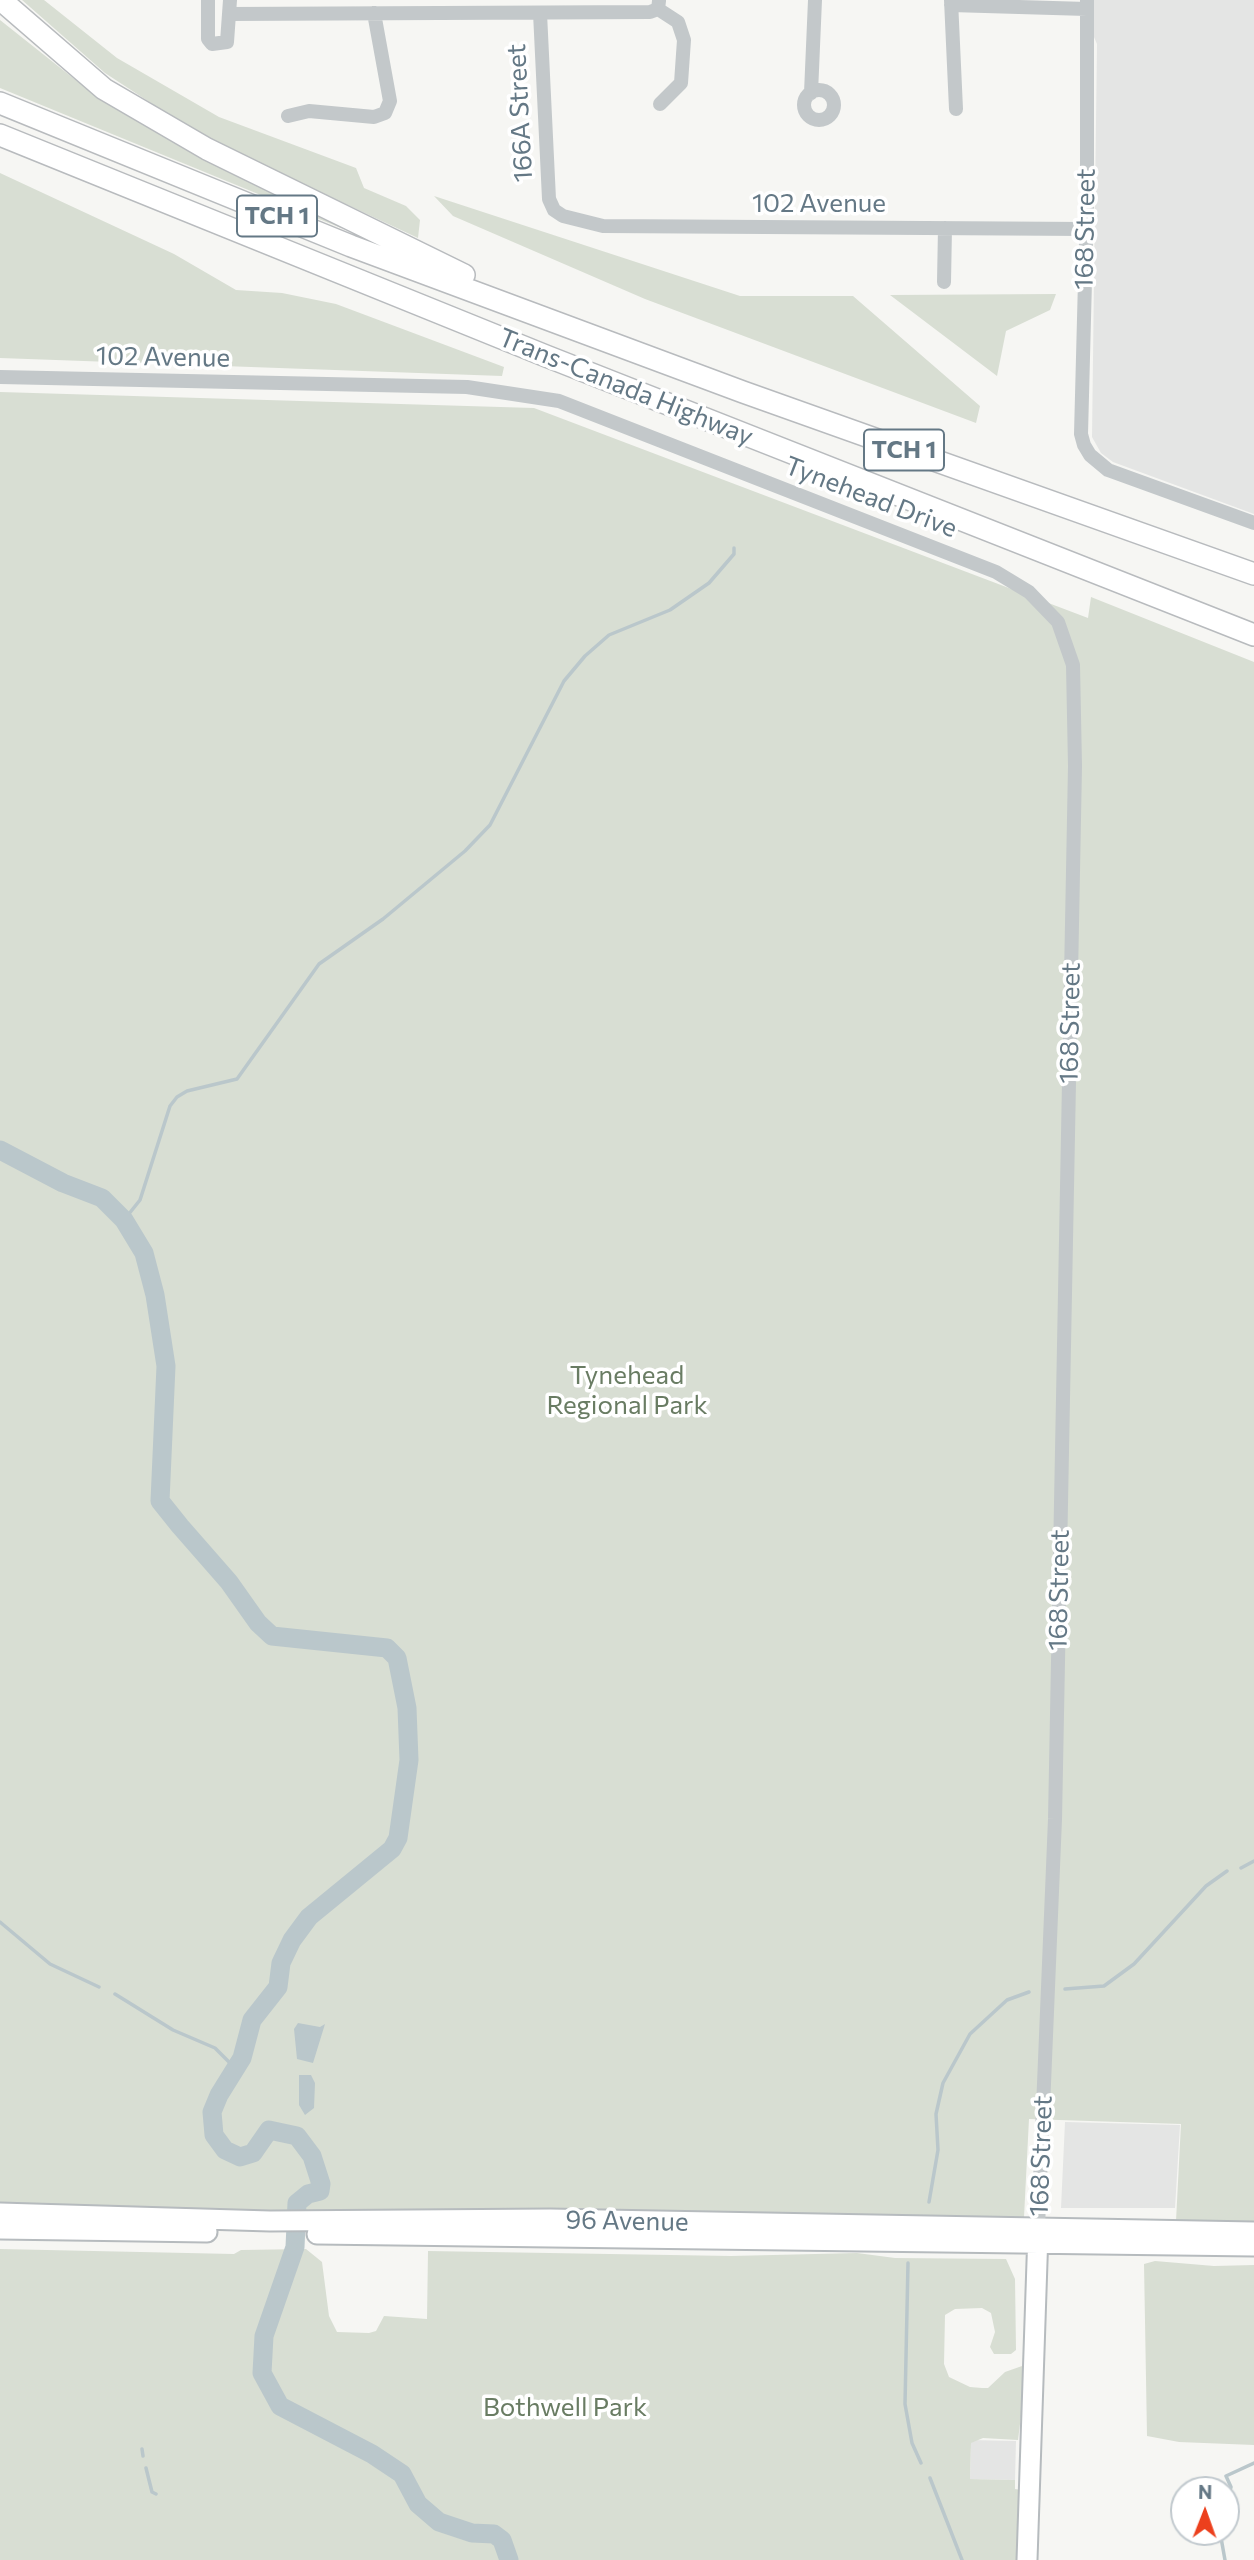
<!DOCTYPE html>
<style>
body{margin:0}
#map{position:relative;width:1254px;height:2560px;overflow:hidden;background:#f6f6f3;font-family:Commissioner,sans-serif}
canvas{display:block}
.north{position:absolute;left:1170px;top:2476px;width:70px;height:70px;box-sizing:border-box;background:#fff;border:2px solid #c1c9ce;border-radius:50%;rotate:1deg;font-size:19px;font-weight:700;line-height:28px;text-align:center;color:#647885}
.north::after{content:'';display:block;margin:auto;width:24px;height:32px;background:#ec401d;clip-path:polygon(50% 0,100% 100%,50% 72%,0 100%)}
</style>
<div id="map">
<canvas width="1254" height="2560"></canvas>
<div class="north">N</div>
</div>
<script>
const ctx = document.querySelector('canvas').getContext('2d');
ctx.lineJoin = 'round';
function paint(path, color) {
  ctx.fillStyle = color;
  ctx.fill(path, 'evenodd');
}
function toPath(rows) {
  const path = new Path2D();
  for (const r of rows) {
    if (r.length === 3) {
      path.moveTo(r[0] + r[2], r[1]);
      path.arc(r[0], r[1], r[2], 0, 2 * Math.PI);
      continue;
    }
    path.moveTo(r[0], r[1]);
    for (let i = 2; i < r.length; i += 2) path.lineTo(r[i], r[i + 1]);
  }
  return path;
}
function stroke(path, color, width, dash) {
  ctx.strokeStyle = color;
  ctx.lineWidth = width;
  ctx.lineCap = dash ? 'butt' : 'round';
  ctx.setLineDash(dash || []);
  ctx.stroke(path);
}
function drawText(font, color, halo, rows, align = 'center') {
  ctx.font = font + ' Commissioner,sans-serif';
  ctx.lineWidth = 7;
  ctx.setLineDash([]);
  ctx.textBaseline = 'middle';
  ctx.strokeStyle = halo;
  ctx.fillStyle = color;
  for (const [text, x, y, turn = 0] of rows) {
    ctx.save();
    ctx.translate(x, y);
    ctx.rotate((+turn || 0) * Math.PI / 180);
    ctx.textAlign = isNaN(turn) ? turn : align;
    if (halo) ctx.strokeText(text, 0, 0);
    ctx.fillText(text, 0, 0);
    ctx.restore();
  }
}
const built = toPath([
 [1094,0,1254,0,1254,514,1113,462,1101,453,1092,437,1097,44,1094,37],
 [1065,2122,1180,2125,1175,2208,1061,2208],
 [971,2440,1016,2441,1015,2480,970,2479]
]);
const green = toPath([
 [22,0,44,0,117,58,219,117,356,168,364,188,406,206,420,220,418,238,254,161,180,122,105,73],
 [0,20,97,97,343,224,341,228,0,88],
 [0,173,174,254,236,290,282,293,336,304,504,367,502,376,0,358],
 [434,196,740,296,853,296,980,406,976,423,645,299,453,216],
 [1056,294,1050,310,1006,331,997,376,890,295],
 [0,392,534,408,1088,618,1091,597,1254,662,1254,2222,1176,2221,1181,2124,1029,2119,1024,2217,389,2213,0,2207],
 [0,2249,234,2254,241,2250,306,2249,322,2262,329,2316,337,2332,369,2333,376,2331,384,2316,427,2319,428,2251,731,2256,857,2253,895,2258,1006,2259,1015,2279,1016,2350,1011,2354,994,2354,990,2347,995,2332,991,2313,982,2308,955,2309,945,2315,944,2364,949,2377,970,2387,982,2388,988,2388,1005,2372,1022,2366,1023,2400,1018,2440,983,2438,971,2443,970,2479,1015,2480,1015,2489,1022,2490,1020,2560,0,2560],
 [1155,2261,1214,2266,1254,2265,1254,2445,1179,2442,1147,2436,1144,2264]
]);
const water = toPath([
 [298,2023,320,2027,325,2024,313,2063,297,2059,294,2029],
 [299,2075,311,2075,315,2083,314,2108,305,2115,299,2105]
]);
const stream = toPath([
 [124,1220,140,1200,170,1106,177,1097,187,1091,237,1079,319,964,383,919,465,851,490,825,564,681,585,656,609,635,670,610,709,583,734,554,734,548],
 [1241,1868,1254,1861],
 [0,1922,50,1964,99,1987],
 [1065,1989,1104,1986,1134,1964,1206,1886,1227,1871],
 [115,1994,173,2030,215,2048,236,2069],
 [929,2202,938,2150,936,2114,943,2083,970,2034,1007,2000,1029,1992],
 [908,2263,905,2404,912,2443,921,2463],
 [142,2449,143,2456],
 [146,2468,152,2492,156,2494],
 [930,2478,962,2560],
 [1226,2500,1231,2487,1226,2476,1254,2463],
 [1220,2532,1225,2560]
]);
const river = toPath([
 [0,1150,63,1183,102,1198,124,1220,144,1253,155,1295,166,1366,160,1501,180,1526,229,1582,258,1623,272,1636,387,1648,397,1658,407,1708,409,1760,398,1838,392,1849,309,1917,292,1940,281,1963,278,1987,252,2020,242,2058,219,2095,212,2112,214,2135,225,2150,240,2157,253,2153,269,2130,297,2136,312,2156,321,2184,320,2191,308,2194,297,2203,295,2247,264,2336,262,2373,280,2406,372,2454,402,2474,418,2504,439,2522,472,2533,494,2534,502,2540,509,2560]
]);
const minor = toPath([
 [208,0,208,39,212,44,227,42,230,0],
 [951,0,956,109],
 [1087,0,1087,204,1081,434,1084,445,1090,455,1108,470,1254,523],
 [659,1,658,9,678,22,684,40,681,83,660,104],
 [951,5,1087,9],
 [540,13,549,199,554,210,563,216,603,226,1086,229],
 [229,14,650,12,658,9],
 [819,105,15],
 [811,93,815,0],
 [288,116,309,111,374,117,385,113,390,101,374,13],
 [944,282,945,228],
 [0,377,467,387,559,401,996,572,1029,592,1058,622,1073,665,1075,766,1055,1819,1038,2228]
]);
const major = toPath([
 [0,2213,270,2221,550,2219,1254,2232],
 [0,2229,207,2232],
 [317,2234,1254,2246],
 [1027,2560,1038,2232]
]);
const highway = toPath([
 [1,0,104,89,207,149,464,275],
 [0,103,351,246,743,392,1254,574],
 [0,135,546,356,1254,635]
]);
const shields = [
 [277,216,80],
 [904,450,80]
];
const shieldNames = [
 ["TCH 1",277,216],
 ["TCH 1",904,450]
];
const streetNames = [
 ["166A Street",520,113,-93],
 ["102 Avenue",819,203],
 ["168 Street",1085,229,-89],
 ["102 Avenue",163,357,1],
 ["Trans-Canada Highway",626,387,22],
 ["Tynehead Drive",871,497,21],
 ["168 Street",1070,1023,-89],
 ["168 Street",1059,1590,-89],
 ["168 Street",1041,2156,-88],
 ["96 Avenue",627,2221,1]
];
const parkNames = [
 ["Tynehead",627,1375],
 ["Regional Park",627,1405],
 ["Bothwell Park",565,2407]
];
paint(built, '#e4e5e4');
paint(green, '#d8ded3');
paint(water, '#bac7cb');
stroke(stream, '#bac7cb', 3.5);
stroke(river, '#bac7cb', 19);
stroke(major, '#b6bbbe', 23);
stroke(highway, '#b8bbbe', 24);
stroke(minor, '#c3c8ca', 14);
stroke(major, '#fff', 19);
stroke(highway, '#fff', 21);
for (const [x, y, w] of shields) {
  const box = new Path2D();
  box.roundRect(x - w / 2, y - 20.5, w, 41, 5);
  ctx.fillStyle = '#fff';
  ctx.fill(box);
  stroke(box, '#647885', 2);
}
drawText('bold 24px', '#647885', null, shieldNames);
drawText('26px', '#647885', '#fff', streetNames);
drawText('26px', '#697c63', '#fff', parkNames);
</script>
